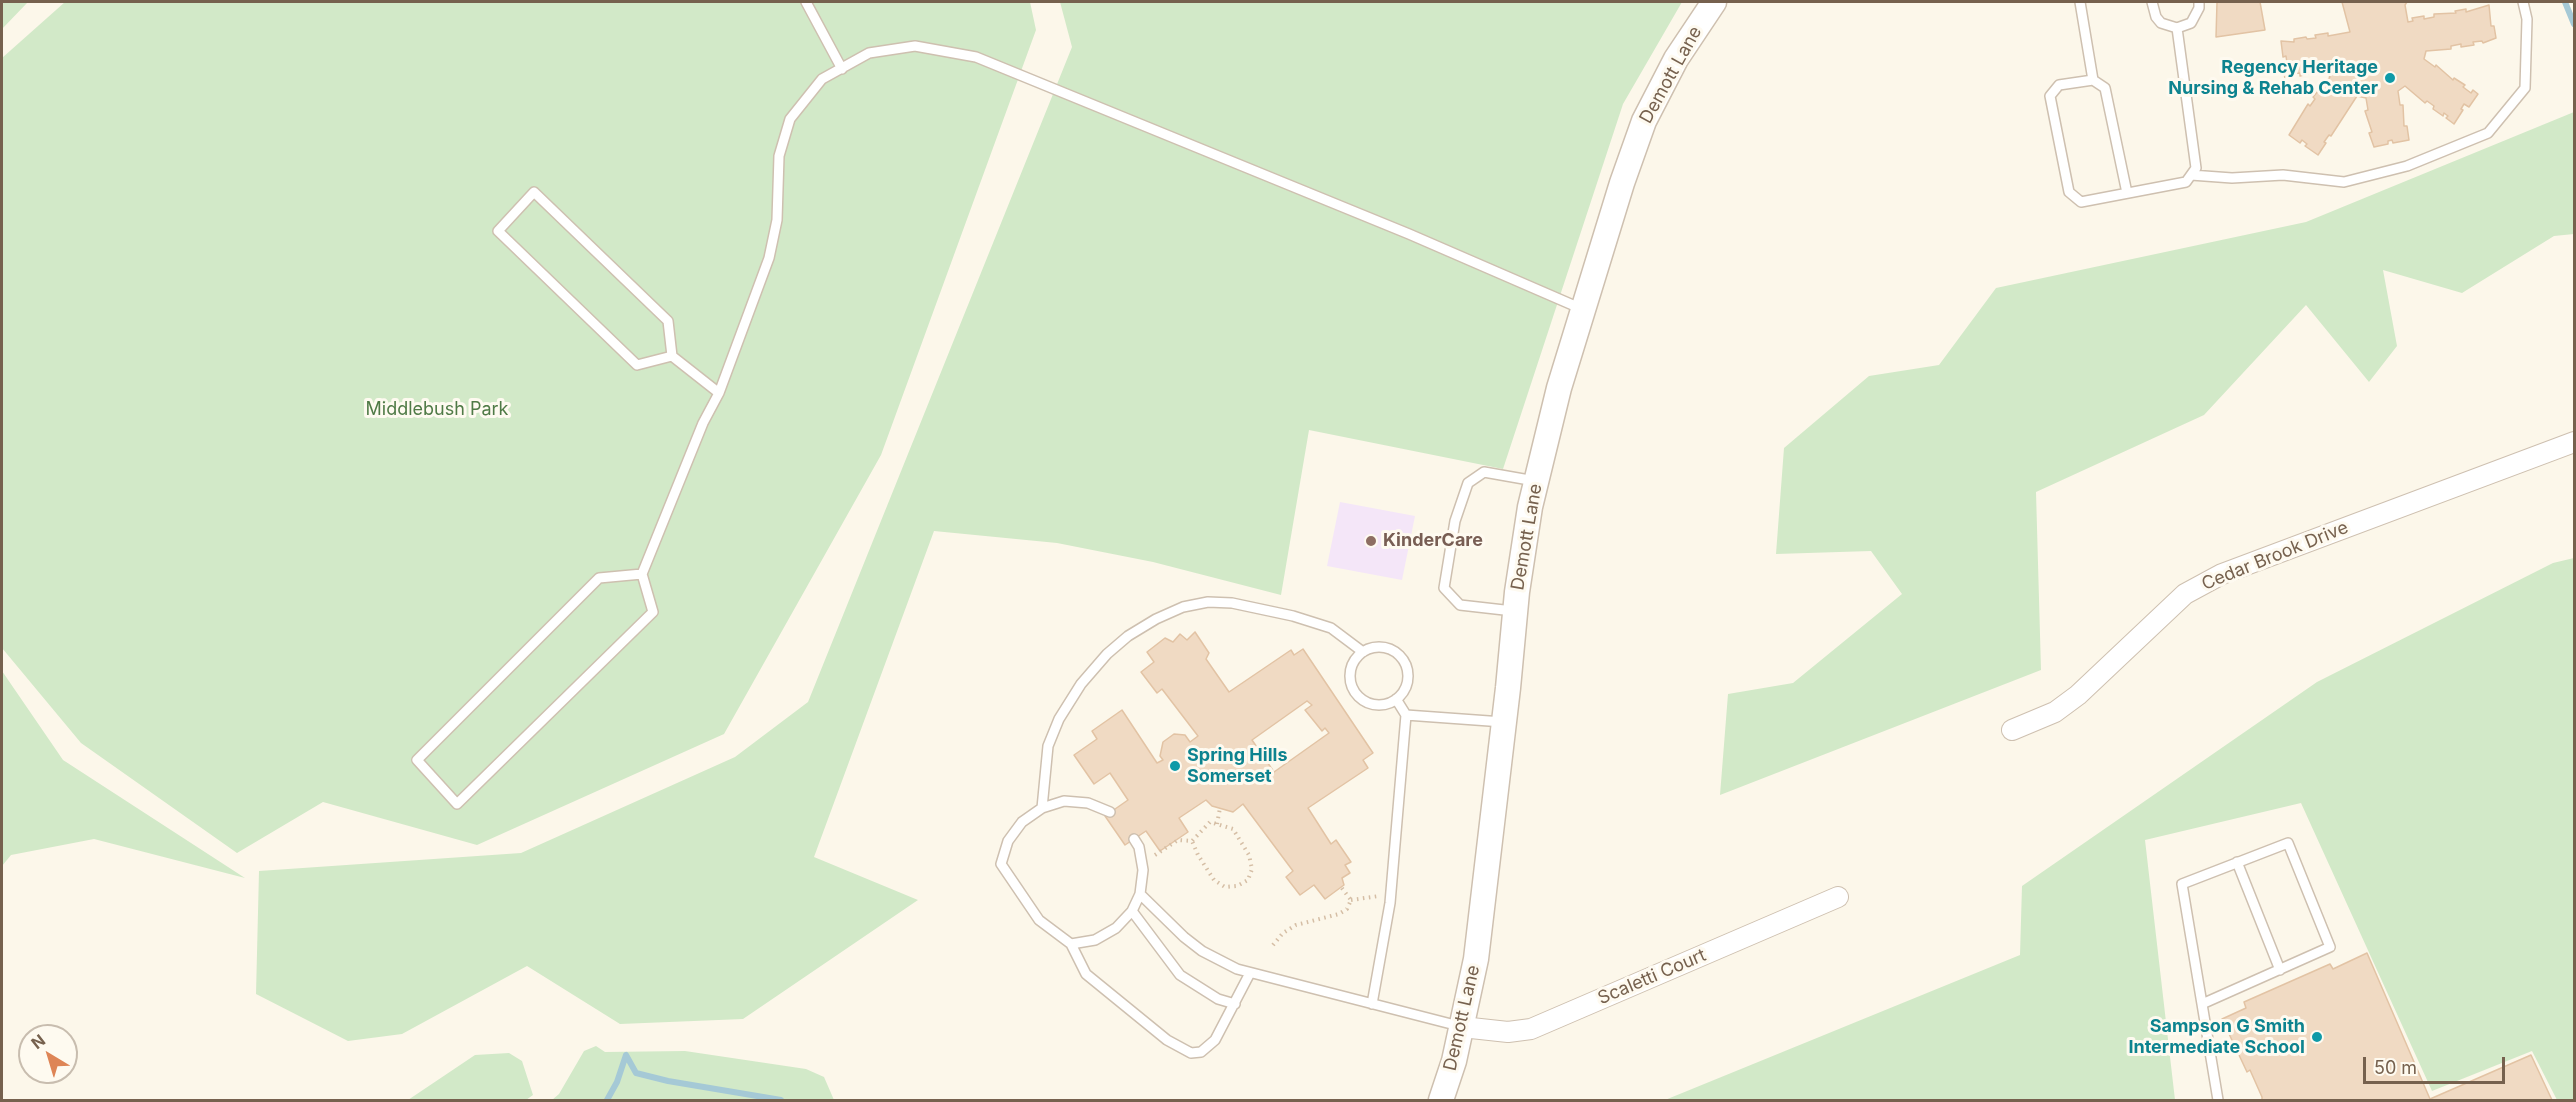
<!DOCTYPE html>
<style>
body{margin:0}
#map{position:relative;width:2576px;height:1102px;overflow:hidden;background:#fcf7ea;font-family:Inter,sans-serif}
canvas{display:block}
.frame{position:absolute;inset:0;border:3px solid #76614e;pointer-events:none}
.north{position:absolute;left:18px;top:1024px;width:60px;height:60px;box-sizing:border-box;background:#fefaf0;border:2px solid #c8bdaf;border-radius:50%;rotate:322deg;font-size:16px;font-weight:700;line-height:24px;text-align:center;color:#76614e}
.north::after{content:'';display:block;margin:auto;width:21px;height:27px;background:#de8556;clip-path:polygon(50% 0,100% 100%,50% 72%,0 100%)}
.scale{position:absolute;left:2363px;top:1057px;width:142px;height:27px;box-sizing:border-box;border:3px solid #76614e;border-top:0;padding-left:8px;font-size:18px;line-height:21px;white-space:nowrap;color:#76614e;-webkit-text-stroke:4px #fefaf0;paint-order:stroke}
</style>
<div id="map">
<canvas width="2576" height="1102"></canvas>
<div class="frame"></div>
<div class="north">N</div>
<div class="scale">50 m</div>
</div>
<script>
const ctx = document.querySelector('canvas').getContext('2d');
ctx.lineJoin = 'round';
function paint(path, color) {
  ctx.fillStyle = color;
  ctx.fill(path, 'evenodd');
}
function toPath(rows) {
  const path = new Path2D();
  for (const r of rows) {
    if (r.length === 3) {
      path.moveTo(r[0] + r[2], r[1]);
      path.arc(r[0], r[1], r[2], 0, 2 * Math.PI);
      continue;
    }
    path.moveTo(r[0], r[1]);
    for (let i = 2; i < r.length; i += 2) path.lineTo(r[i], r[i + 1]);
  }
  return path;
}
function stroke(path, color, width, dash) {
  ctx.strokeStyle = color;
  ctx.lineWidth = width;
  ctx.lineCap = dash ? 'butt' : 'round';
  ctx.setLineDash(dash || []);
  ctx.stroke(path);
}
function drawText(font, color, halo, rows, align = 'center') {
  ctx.font = font + ' Inter,sans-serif';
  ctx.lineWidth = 6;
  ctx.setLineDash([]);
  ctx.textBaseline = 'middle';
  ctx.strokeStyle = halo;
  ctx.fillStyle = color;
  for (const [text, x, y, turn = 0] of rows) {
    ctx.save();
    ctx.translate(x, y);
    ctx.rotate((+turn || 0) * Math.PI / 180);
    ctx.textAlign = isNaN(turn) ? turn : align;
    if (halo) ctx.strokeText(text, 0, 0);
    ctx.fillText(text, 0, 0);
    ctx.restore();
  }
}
const education = toPath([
 [1340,502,1415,516,1402,580,1327,566]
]);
const green = toPath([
 [2,2,28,2,2,29],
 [65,2,1030,2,1036,30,881,455,724,734,477,845,323,802,237,853,81,743,2,648,2,58],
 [1060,2,1682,2,1623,104,1503,469,1309,430,1281,595,1153,562,1057,543,934,531,814,857,918,900,743,1019,620,1024,527,966,402,1034,348,1041,256,994,259,871,521,853,735,757,808,702,1072,47],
 [2574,112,2574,234,2554,236,2462,293,2383,270,2397,346,2369,382,2306,305,2204,415,2036,492,2041,670,1720,795,1728,694,1793,683,1902,594,1871,551,1776,554,1784,448,1869,376,1939,365,1996,288,2306,222],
 [2574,558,2574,1100,2557,1100,2532,1051,2432,1091,2301,803,2145,840,2175,1100,1665,1100,2020,955,2022,886,2317,682,2553,563],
 [2,671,63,760,245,878,94,839,11,855,2,866],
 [596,1046,605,1052,685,1051,806,1069,824,1077,834,1100,552,1100,559,1094,584,1051],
 [509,1053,522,1061,533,1095,526,1100,408,1100,475,1055]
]);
const stream = toPath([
 [2565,2,2574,24],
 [626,1055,636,1073,668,1081,781,1100],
 [607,1100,617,1082,626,1055]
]);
const building = toPath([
 [2217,2,2260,2,2265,30,2216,37,2217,2],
 [2342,2,2407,2,2405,5,2408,22,2413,21,2412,18,2424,16,2424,19,2434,17,2434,14,2456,13,2455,11,2466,9,2466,12,2489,5,2491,26,2494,26,2496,38,2483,43,2482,41,2473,42,2474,45,2461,47,2461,44,2451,46,2451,49,2426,51,2424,59,2435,67,2436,65,2453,80,2454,78,2465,85,2463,87,2471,93,2473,90,2478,94,2469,107,2464,104,2461,109,2463,110,2454,124,2446,118,2448,116,2444,113,2443,116,2433,109,2434,106,2427,101,2425,103,2405,86,2398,91,2400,105,2403,105,2404,126,2407,126,2409,140,2393,143,2392,140,2388,141,2388,144,2374,147,2369,133,2372,132,2365,111,2368,110,2366,98,2357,96,2331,136,2329,135,2324,142,2326,143,2318,155,2305,146,2307,144,2302,140,2300,143,2289,135,2308,104,2310,106,2315,99,2313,97,2330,77,2325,69,2300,76,2300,73,2290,74,2291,78,2285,78,2282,64,2287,63,2286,56,2283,57,2281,41,2294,42,2294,39,2306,37,2307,39,2316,38,2315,35,2328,33,2328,36,2350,32,2342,2],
 [1195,632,1209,653,1206,659,1229,692,1291,650,1294,655,1303,649,1373,753,1363,760,1368,768,1308,808,1331,844,1336,840,1351,862,1345,865,1350,873,1342,878,1344,885,1325,899,1314,885,1300,895,1286,877,1293,871,1243,804,1233,812,1212,806,1206,800,1179,818,1188,832,1160,851,1146,831,1125,845,1105,816,1128,800,1110,773,1094,784,1074,755,1097,739,1092,731,1122,710,1157,763,1163,760,1160,756,1163,742,1174,734,1185,735,1190,742,1198,736,1162,689,1157,693,1141,672,1154,662,1147,652,1165,638,1173,642,1180,634,1187,640,1195,632],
 [1307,701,1312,705,1305,710,1322,731,1325,728,1329,733,1274,772,1252,740,1307,701],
 [2367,953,2430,1099,2531,1055,2552,1100,2262,1100,2262,1097,2250,1070,2247,1072,2222,1019,2246,1008,2244,1002,2330,964,2333,969,2367,953]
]);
const path = toPath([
 [1217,824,1220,808],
 [1155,855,1178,840,1192,841,1210,822,1233,829,1249,855,1252,869,1248,880,1237,886,1225,887,1214,880,1198,855,1192,841],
 [1351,900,1379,896],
 [1273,945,1283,933,1296,925,1339,914,1347,909,1351,900,1341,887]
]);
const service = toPath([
 [806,2,842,69],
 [2080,2,2093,80,2059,85,2050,96,2069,192,2081,202,2186,182,2196,168,2177,28],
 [2152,2,2156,17,2161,23,2177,28,2191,23,2199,8,2199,2],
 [2093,80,2105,88,2127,193],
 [2191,175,2232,178,2283,175,2344,182,2407,166,2488,133,2525,88,2527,19,2523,2],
 [672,356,637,365,498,231,534,192,668,321,672,356,719,393,769,258,777,220,779,156,790,119,822,79,869,53,915,46,976,57,1409,234,1582,309],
 [642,574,653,612,457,804,417,760,599,578,642,574,703,423,719,393],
 [1513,611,1460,605,1444,588,1455,521,1468,483,1484,472,1535,481],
 [1379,676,29],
 [1406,715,1503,722],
 [1042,808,1048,746,1059,719,1081,684,1107,654,1128,636,1156,619,1183,607,1208,602,1232,603,1293,616,1331,628,1363,652],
 [1110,812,1088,803,1064,801,1042,808,1022,822,1008,841,1001,864,1039,920,1071,944,1095,940,1116,928,1132,911,1140,894,1143,870,1139,847,1134,839],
 [2237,862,2280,970],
 [1140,894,1184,937,1202,951,1237,969,1459,1026],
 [1132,911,1180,975,1218,999,1235,1004],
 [1071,944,1086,974,1167,1040,1191,1053,1201,1052,1215,1040,1250,973],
 [1372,1004,1390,903,1406,715,1396,699],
 [2202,1004,2330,947,2288,843,2182,884,2218,1100]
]);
const minor = toPath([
 [2012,730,2055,712,2078,695,2185,594,2222,574,2574,442],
 [1462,1027,1508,1032,1531,1029,1838,897]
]);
const tertiary = toPath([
 [1441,1100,1454,1061,1476,959,1508,688,1517,592,1530,507,1559,388,1622,183,1644,121,1676,59,1714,2]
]);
const markers = [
 [2390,78,6,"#0f9aa8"],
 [1371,541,6,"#8d6e63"],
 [1175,766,6,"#0f9aa8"],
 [2317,1037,6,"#0f9aa8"]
];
const cultureNames = [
 ["Regency Heritage",2378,68],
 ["Nursing & Rehab Center",2378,89],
 ["Spring Hills",1187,756,"left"],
 ["Somerset",1187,777,"left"],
 ["Sampson G Smith",2305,1027],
 ["Intermediate School",2305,1048]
];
const streetNames = [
 ["Demott Lane",1671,75,-61],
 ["Demott Lane",1527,537,-80],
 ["Cedar Brook Drive",2275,556,-22],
 ["Scaletti Court",1652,977,-23],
 ["Demott Lane",1462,1018,-77]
];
const parkNames = [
 ["Middlebush Park",437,410]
];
const educationNames = [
 ["KinderCare",1383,541]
];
paint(education, '#f4e6f8');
paint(green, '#d2e9c8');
stroke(stream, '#a5c9d6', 6);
paint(building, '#f0dac3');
stroke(building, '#e2c3a4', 1.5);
stroke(service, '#cec0b0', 12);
stroke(minor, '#cec0b0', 22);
stroke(tertiary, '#cec0b0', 27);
stroke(path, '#d5bea5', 4, [1.5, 4.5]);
stroke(service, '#fff', 9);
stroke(minor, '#fff', 20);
stroke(tertiary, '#fff', 24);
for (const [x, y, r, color] of markers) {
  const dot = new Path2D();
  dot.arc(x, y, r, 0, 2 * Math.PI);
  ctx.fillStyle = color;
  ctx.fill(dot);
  stroke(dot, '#fefaf0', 2);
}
drawText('bold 18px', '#0d838f', '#fefaf0', cultureNames, 'right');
drawText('18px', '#76614e', '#fefaf0', streetNames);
drawText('18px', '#4f7a46', '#fefaf0', parkNames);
drawText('bold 18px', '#785e54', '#fefaf0', educationNames, 'left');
</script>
